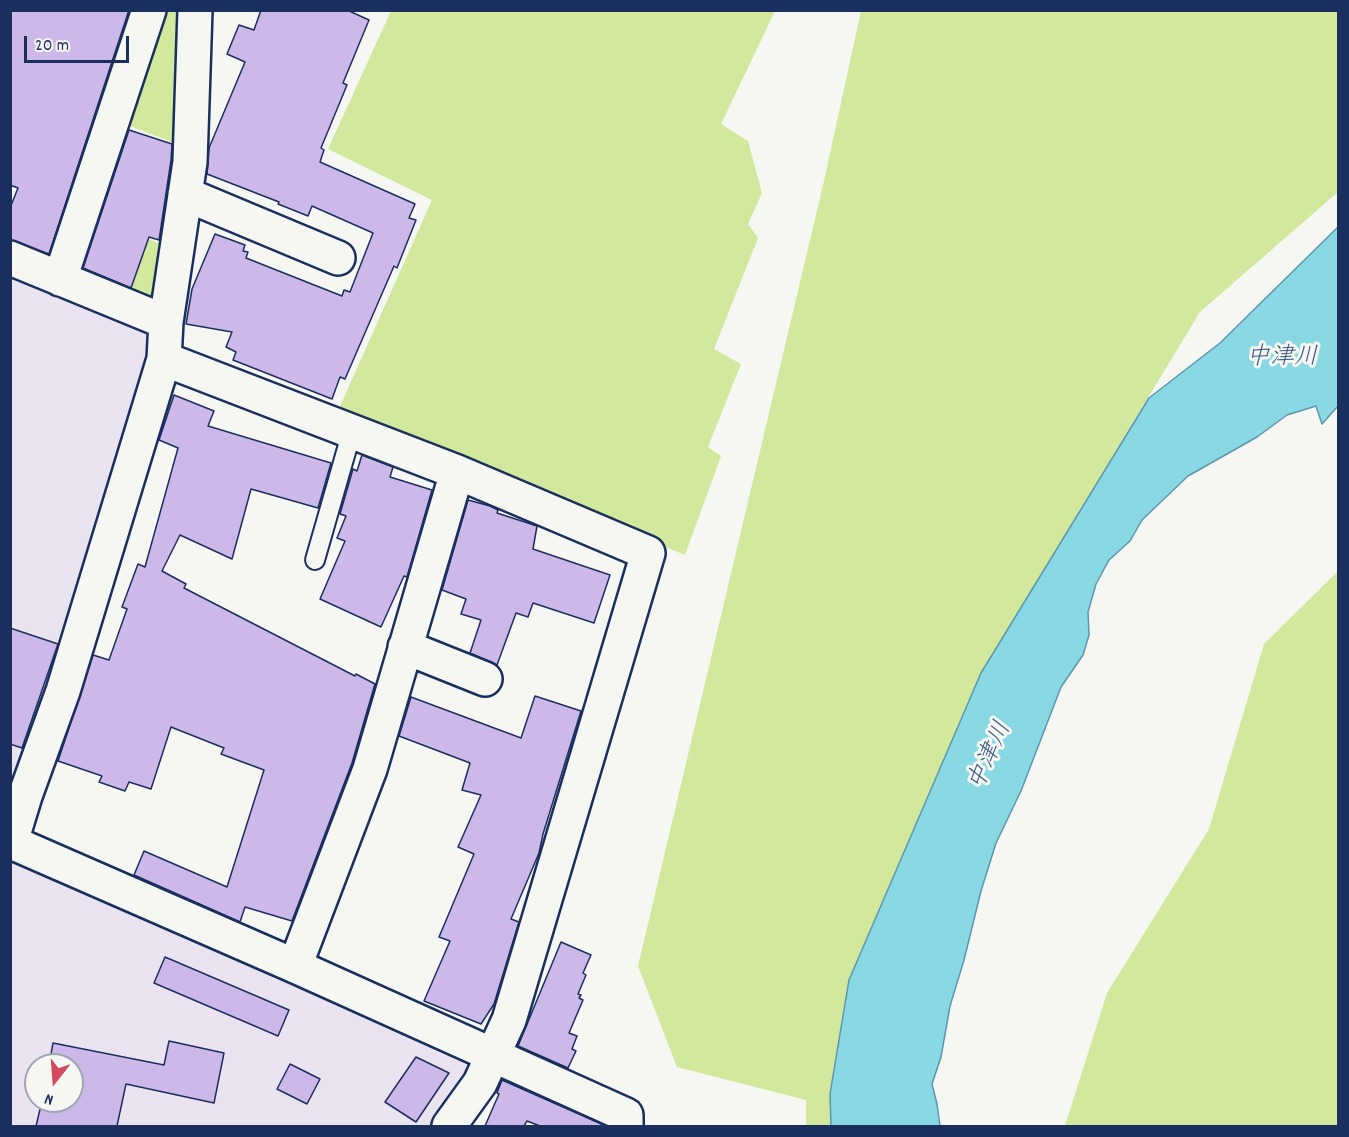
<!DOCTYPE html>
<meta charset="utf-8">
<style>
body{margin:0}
#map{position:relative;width:1349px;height:1137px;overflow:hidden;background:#f6f6f2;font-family:Dekko,sans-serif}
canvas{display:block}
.frame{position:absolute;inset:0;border:12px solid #1b2f5e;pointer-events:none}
.north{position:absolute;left:24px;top:1053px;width:60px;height:60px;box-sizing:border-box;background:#f6f6f2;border:2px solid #9ea6b7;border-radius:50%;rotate:197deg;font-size:16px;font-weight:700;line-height:24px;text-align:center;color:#1b2f5e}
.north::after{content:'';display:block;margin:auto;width:21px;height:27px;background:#d1495b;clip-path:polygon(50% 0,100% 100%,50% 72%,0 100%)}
.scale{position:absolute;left:24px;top:36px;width:105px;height:27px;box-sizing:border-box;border:3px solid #1b2f5e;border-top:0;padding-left:8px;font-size:18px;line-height:21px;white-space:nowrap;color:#1b2f5e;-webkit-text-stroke:4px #f6f6f2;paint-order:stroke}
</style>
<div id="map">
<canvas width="1349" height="1137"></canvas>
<div class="frame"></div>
<div class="north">N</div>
<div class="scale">20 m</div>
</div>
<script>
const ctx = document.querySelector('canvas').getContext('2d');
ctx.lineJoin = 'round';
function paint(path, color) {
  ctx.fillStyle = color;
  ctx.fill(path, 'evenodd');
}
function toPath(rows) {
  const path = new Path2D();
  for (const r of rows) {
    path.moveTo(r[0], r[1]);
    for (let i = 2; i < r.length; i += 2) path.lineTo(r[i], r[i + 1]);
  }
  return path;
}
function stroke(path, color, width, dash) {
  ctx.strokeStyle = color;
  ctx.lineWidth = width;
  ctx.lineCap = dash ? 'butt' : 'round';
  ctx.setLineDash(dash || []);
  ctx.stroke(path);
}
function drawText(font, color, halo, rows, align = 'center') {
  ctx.font = font + ' Dekko,"Klee One",sans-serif';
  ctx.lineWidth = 6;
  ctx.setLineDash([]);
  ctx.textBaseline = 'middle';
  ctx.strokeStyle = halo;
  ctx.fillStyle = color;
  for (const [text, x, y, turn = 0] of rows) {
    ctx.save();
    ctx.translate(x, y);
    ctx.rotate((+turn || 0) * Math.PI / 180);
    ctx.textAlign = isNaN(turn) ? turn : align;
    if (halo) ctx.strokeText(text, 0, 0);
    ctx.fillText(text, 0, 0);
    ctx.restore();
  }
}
const built = toPath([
 [10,272,152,331,154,359,25,778,13,782,10,781],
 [10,854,469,1054,476,1073,439,1126,11,1126],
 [36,1065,72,1065,72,1101,36,1101]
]);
const green = toPath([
 [165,11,187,11,180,145,127,125],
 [391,11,775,11,721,124,748,141,762,193,748,224,758,238,714,349,741,364,708,447,721,456,685,555,338,411,432,200,328,149],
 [861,11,1338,11,1338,192,1200,312,981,673,849,980,830,1094,831,1126,806,1126,806,1100,677,1067,638,966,824,181],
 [146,238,165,246,157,301,128,295],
 [1338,571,1338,1126,1065,1126,1107,993,1209,829,1264,644]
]);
const water = toPath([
 [1338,227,1338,406,1322,424,1316,406,1287,415,1257,437,1188,476,1142,520,1130,541,1109,560,1096,584,1088,612,1089,635,1083,655,1061,687,1021,791,996,843,981,891,964,960,950,1006,941,1057,932,1084,937,1104,940,1126,831,1126,830,1094,849,980,981,673,1149,398,1220,343,1338,227]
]);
const building = toPath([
 [10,10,129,10,49,254,10,240,10,208,18,188,10,185,10,10],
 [261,10,347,10,369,20,343,83,347,85,321,148,324,150,320,162,415,204,409,218,416,220,397,268,394,266,345,379,340,377,332,399,233,360,236,352,226,347,232,332,186,324,192,289,215,234,245,245,243,251,248,252,246,258,342,296,344,290,350,292,373,233,312,206,308,216,278,204,279,202,207,174,209,148,245,62,227,54,239,25,254,30,261,10],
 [129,130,172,144,171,160,159,240,149,237,131,288,83,268,129,130],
 [174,395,214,411,208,426,331,463,318,508,251,489,232,559,180,535,162,571,186,584,184,588,355,676,356,674,375,684,352,763,292,921,245,907,240,922,134,875,144,851,227,887,264,770,221,754,224,748,171,727,151,789,129,782,125,791,99,782,102,776,58,761,93,655,109,660,127,609,122,607,138,564,145,567,178,448,159,440,174,395],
 [362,455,393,467,390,477,432,490,407,577,404,576,381,627,320,599,345,541,337,538,346,516,340,514,353,469,357,471,362,455],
 [468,500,490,506,498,510,497,513,537,526,533,549,610,575,594,623,533,603,528,617,516,613,497,665,470,653,481,620,461,614,466,599,442,590,468,500],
 [10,628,58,644,22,748,10,744,10,628],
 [535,696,581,711,543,834,539,853,511,919,519,922,494,1004,481,1024,424,1001,450,941,439,937,474,854,458,847,481,795,462,790,470,763,399,736,411,697,521,738,535,696],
 [561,942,591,955,583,973,586,975,578,994,581,995,579,998,583,1000,569,1033,577,1036,572,1049,576,1051,568,1068,518,1046,561,942],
 [165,957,289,1010,278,1036,154,983,165,957],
 [169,1041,224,1053,214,1103,126,1084,117,1126,36,1126,42,1101,72,1101,72,1065,49,1065,53,1043,164,1065,169,1041],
 [416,1057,449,1073,416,1122,385,1102,416,1057],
 [290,1064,320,1079,307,1104,277,1089,290,1064],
 [502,1080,606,1126,540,1126,527,1121,524,1126,485,1126,499,1094,497,1093,502,1080]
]);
const service = toPath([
 [315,560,352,431]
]);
const minor = toPath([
 [195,10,190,162,166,322,164,359,63,691,25,796,11,842,295,966,626,1115,626,1126],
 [185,194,338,258],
 [10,258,166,322],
 [60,279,149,10],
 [164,359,457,472,648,553,509,1020,480,1083,449,1126],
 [405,647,485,679],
 [295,966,370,769,457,472]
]);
const waterNames = [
 ["中津川",1282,360],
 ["中津川",992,757,-66]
];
paint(built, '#e9e4f0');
paint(green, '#d1e89d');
paint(water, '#89d9e4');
stroke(water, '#5d95ae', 1.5);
paint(building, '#ccb9ea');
stroke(building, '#1b2f5e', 1.5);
stroke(service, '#1b2f5e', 22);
stroke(minor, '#1b2f5e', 38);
stroke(service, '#f6f6f2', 18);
stroke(minor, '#f6f6f2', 33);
drawText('italic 24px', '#365a80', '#f6f6f2', waterNames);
</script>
